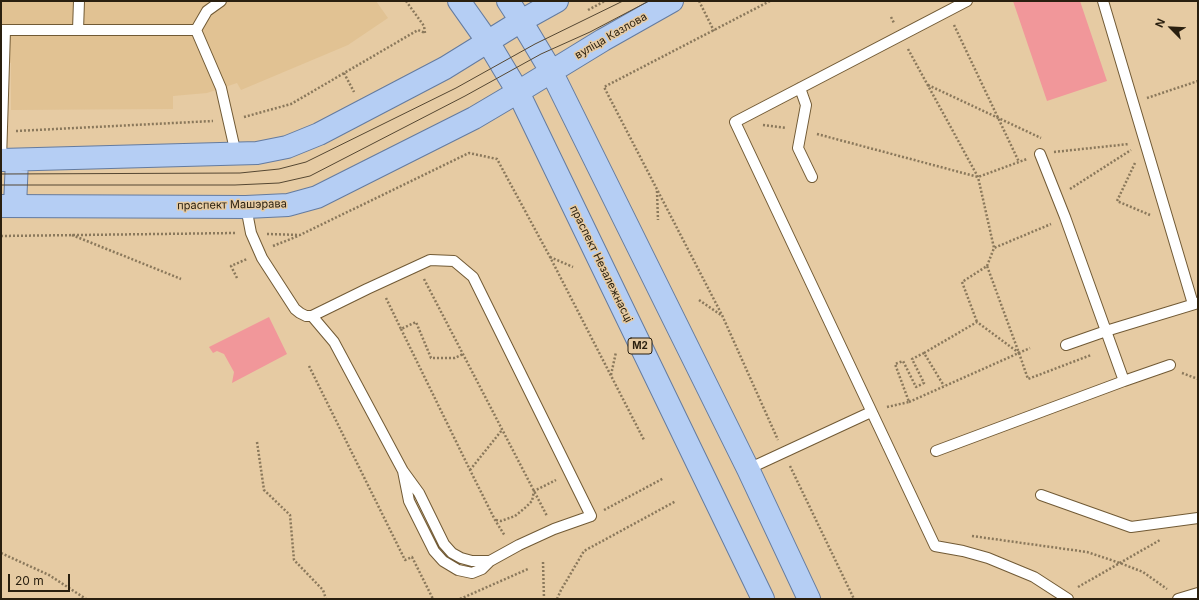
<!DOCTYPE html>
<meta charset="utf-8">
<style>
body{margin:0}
#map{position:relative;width:1199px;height:600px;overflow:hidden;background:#e6cba3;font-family:Inter,sans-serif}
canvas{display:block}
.frame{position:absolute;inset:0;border:2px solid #291f0f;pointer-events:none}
.north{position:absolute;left:1151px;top:8px;width:40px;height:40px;-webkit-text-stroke:3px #e6cba3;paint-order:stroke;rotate:294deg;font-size:11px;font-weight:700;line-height:16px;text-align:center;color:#291f0f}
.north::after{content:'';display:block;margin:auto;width:14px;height:18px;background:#291f0f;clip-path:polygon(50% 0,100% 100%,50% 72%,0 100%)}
.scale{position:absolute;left:8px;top:574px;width:62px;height:18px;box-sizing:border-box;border:2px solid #291f0f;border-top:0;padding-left:5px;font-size:12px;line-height:14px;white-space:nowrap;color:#291f0f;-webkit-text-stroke:3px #e6cba3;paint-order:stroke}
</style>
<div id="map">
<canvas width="1199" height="600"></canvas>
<div class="frame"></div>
<div class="north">N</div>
<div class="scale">20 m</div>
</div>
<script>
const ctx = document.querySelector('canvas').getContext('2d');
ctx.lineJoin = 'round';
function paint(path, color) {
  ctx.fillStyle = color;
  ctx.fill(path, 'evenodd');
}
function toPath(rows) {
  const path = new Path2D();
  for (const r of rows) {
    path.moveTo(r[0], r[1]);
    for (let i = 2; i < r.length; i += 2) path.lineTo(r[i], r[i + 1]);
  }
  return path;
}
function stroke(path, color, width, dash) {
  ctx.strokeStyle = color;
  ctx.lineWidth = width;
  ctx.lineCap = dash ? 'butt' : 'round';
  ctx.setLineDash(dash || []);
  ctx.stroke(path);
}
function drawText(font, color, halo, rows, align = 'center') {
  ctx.font = font + ' Inter,sans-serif';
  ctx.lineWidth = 3;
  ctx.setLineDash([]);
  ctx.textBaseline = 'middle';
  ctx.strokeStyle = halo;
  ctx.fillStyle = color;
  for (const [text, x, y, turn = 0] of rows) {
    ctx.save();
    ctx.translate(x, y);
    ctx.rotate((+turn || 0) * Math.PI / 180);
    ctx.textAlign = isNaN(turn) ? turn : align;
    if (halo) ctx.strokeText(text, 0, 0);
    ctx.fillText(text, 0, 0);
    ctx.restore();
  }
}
const built = toPath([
 [1,1,376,1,388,18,348,45,241,90,237,83,207,93,173,96,173,109,11,110,11,63,1,63]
]);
const green = toPath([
 [1013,1,1080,1,1107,81,1047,101],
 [269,317,287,354,232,383,234,372,224,354,217,351,213,353,209,347]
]);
const path = toPath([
 [406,1,424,26,425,33],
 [699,1,714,31],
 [770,1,604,87,722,315,778,440],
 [588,10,605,1],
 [891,17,894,23],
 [954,25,1019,162],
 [908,49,978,177,994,248],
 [344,73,354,92],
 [928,85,1041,138],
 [1147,98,1198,81],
 [244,117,291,104,418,30,425,33],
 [763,125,786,128],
 [16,131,213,121],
 [817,134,978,177,1027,159],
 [1054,152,1129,144],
 [1135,163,1117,201,1150,215],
 [1070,189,1131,150],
 [657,191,658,220],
 [267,234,300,235,469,153,497,159,550,257,644,440],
 [72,235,181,279],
 [1,236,236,233],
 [273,246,298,236],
 [550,257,573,267],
 [987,266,994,248,1051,224],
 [237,278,231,266,247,259],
 [424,279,547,516],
 [386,298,401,329,416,322,431,358,455,358,463,354],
 [699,300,721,315],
 [401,329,470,470,495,520,505,536],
 [924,353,977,322,1019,353,987,266,962,282,977,322],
 [1019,353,1028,379,1091,355],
 [309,366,405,560,412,557,433,599],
 [1182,373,1198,379],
 [611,375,616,352],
 [909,402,1030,348],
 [887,407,909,402,895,364,903,361,916,387,924,383,912,359,924,353,944,386],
 [257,442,264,490,290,515,294,560,323,590,326,599],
 [790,466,854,599],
 [470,470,502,430],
 [604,510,664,478],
 [496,520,501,521,515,516,526,507,532,501,534,491,556,480],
 [972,536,1087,552,1120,563,1143,572,1167,589],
 [1,553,49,575,86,599],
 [543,562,544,599],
 [1078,587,1160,540],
 [460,599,528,569],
 [557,599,561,590,584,551,676,501]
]);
const lane = toPath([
 [967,1,735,122,935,546,963,551,988,558,1034,577,1068,599],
 [1103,1,1193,304],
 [1,30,196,30,221,88,236,154],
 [78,30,79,1],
 [196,30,207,11,221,1],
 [800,88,806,105,798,148,812,177],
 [1,160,5,30],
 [246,207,251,233,262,258,295,309,300,313,306,316,312,316,367,289,430,260,454,261,473,277,591,516,554,529,519,545,490,561,482,569,472,573,458,570,443,561,434,551,409,501,403,471],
 [312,316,334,342,403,471,419,493,444,544,452,553,461,558,472,561,490,561],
 [1066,345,1106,331,1198,303],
 [1124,381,1170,365],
 [936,451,1124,381,1065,217,1040,154],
 [748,469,871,412],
 [1041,495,1131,527,1198,518],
 [1178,599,1198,593]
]);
const primary = toPath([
 [459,1,488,42,518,92,763,599],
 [508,1,521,21,551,71,748,469,809,599],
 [1,160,257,153,287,147,319,134,445,68,521,21,557,1],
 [1,206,246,207,288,205,317,197,474,118,518,92,603,40,672,1],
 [15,206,17,160]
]);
const tram = toPath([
 [1,174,240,173,279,169,306,162,456,88,535,44,623,1],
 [1,185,235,185,279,183,310,176,465,96,541,54,590,32,649,1]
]);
const shields = [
 [640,346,24]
];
const shieldNames = [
 ["М2",640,346]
];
const streetNames = [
 ["вуліца Казлова",611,36,-30],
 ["праспект Машэрава",232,205,-1],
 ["праспект Незалежнасці",601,264,64]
];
paint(built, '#e1c293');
paint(green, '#f1979a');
stroke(lane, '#715a35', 12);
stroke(primary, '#647b9f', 24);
stroke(path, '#8a785b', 2.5, [2, 2]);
stroke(lane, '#fff', 10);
stroke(primary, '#b5cef4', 22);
stroke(tram, '#554732', 1);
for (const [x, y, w] of shields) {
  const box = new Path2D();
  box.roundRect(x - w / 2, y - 8, w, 16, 3);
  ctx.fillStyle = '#e6cba3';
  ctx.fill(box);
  stroke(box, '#291f0f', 1);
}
drawText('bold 10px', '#291f0f', null, shieldNames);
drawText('11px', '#291f0f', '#e6cba3', streetNames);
</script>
